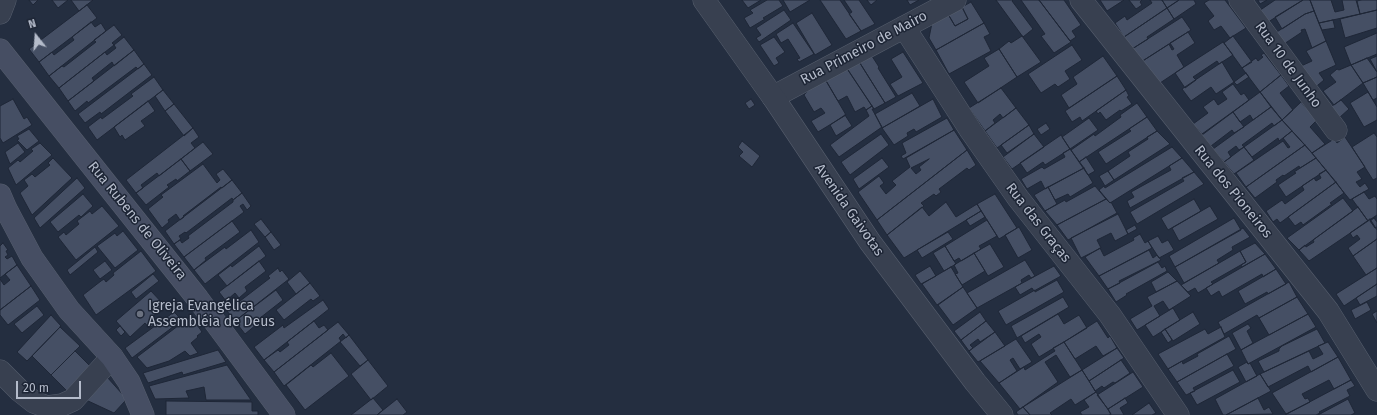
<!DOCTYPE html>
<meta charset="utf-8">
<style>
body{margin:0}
#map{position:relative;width:1377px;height:415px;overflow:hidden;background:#242e40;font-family:"Fira Sans",sans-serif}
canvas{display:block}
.north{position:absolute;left:16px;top:16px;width:40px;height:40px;-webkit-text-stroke:3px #1d2535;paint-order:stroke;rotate:343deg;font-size:11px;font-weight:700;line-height:16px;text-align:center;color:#b4bbca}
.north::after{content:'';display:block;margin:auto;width:14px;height:18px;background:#b4bbca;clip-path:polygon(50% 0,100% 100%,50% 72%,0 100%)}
.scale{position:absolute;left:16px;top:381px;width:65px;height:18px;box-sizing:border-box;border:2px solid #b4bbca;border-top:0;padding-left:5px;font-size:12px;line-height:14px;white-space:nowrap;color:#b4bbca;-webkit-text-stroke:3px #1d2535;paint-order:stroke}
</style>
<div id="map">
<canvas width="1377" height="415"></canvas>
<div class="north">N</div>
<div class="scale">20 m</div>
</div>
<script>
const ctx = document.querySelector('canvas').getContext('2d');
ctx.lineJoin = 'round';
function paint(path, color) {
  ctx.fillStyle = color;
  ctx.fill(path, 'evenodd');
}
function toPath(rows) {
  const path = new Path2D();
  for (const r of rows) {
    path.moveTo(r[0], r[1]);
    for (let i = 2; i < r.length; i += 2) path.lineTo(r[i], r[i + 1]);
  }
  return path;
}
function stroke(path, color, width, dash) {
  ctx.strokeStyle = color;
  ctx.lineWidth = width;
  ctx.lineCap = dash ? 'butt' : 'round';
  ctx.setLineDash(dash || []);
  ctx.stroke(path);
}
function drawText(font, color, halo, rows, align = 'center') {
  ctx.font = font + ' "Fira Sans",sans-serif';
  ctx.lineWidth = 3;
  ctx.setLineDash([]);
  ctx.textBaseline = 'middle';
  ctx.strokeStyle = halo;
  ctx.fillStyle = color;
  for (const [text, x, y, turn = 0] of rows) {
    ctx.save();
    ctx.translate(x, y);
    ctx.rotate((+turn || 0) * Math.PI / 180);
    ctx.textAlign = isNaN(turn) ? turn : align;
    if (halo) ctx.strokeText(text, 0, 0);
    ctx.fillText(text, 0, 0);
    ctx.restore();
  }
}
const building = toPath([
 [29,0,38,0,33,5,29,0],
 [52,0,68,0,58,8,52,0],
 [71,0,93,0,79,11,71,0],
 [742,0,761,0,748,8,742,0],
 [767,0,779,0,783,6,763,18,765,19,750,28,744,18,753,13,750,10,767,0],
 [783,0,810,0,790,12,783,0],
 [820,0,840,0,861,31,846,39,820,0],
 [844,0,859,0,875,24,861,31,849,14,852,12,844,0],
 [867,0,877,0,871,5,867,0],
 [907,0,919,0,910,5,907,0],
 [996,0,1013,0,1012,1,1033,29,1023,37,996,0],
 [1021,0,1039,0,1071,42,1054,53,1041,36,1045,34,1021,0],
 [1039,0,1064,0,1081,25,1072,31,1076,37,1070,41,1039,0],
 [1100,0,1124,0,1107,11,1100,0],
 [1129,0,1142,0,1140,2,1142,5,1136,9,1129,0],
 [1150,0,1162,0,1167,8,1124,37,1115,23,1125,16,1127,20,1152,3,1150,0],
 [1162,0,1179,0,1167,8,1162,0],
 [1179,0,1194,0,1196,4,1174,19,1167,8,1179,0],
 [1209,0,1225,0,1246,28,1230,38,1221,26,1214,30,1208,21,1214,16,1204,3,1209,0],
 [1258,0,1267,0,1260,4,1258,0],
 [1275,0,1303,0,1265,24,1256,13,1275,0],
 [1303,0,1310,0,1314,11,1305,14,1282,29,1275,17,1303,0],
 [1310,0,1331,0,1335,12,1344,10,1342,0,1356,0,1360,14,1319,23,1310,0],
 [1361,0,1377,0,1377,10,1360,14,1357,1,1361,0],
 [971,2,984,23,936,50,929,38,932,23,948,14,955,26,968,19,962,7,971,2],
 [87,5,97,18,39,62,29,49,87,5],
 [962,7,968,19,955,26,948,14,962,7],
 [1167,8,1174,19,1147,37,1148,39,1132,49,1124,37,1167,8],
 [784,10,791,20,759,42,756,38,761,35,756,28,784,10],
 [1377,10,1377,28,1345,38,1340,19,1377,10],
 [1314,11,1326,41,1312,48,1305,29,1301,30,1302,32,1281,46,1272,35,1305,14,1314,11],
 [812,13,832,45,815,55,796,23,812,13],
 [1182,17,1191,30,1141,62,1132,49,1182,17],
 [1333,20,1335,28,1322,30,1319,23,1333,20],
 [91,22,95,27,101,23,106,31,49,76,39,62,52,52,54,55,74,40,72,37,91,22],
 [793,23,814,54,799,62,797,59,800,58,788,39,781,43,776,34,793,23],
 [984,23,990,34,984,37,991,51,949,74,936,50,984,23],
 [114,25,122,35,112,43,114,45,59,88,49,76,62,66,64,67,96,42,94,40,114,25],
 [1188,32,1195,43,1177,55,1184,67,1157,85,1141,62,1169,44,1172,50,1174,49,1170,43,1188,32],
 [1377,33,1377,54,1351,65,1344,47,1377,33],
 [1022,36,1041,62,1017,77,999,49,1009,41,1011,43,1022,36],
 [1233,36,1252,62,1242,68,1224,43,1233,36],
 [124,37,134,50,114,66,112,62,92,78,94,81,68,101,59,88,105,52,107,55,116,48,114,45,124,37],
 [774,37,785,52,776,58,779,63,774,66,760,45,774,37],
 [1326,41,1336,65,1319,73,1324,80,1312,90,1301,66,1312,61,1306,51,1326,41],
 [1223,42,1233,55,1219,64,1217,61,1193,77,1196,80,1185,88,1175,73,1223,42],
 [1072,45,1082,60,1065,71,1070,79,1058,87,1055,84,1041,93,1028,74,1072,45],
 [999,49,1017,77,978,103,964,82,989,66,984,58,999,49],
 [134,50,144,64,138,69,136,67,88,103,87,101,75,111,68,101,134,50],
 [903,52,923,83,898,96,890,84,902,77,891,59,903,52],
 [870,53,879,67,878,68,896,97,885,103,858,60,870,53],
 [1264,53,1281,75,1260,92,1242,68,1256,58,1258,61,1263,57,1261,55,1264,53],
 [1103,56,1117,76,1069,108,1061,95,1077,84,1073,77,1103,56],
 [1377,56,1377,72,1370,59,1377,56],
 [1367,58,1377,72,1377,77,1363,83,1351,65,1367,58],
 [858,60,885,103,874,109,846,67,858,60],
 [1222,62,1234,82,1216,94,1211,87,1191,101,1182,89,1222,62],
 [144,64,152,75,101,114,100,112,85,123,78,114,144,64],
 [1351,65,1363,83,1334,105,1323,91,1336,82,1330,75,1337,69,1339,70,1351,65],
 [846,67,872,106,866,110,864,107,855,112,847,96,838,101,825,79,846,67],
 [1246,73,1249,77,1237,85,1234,82,1246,73],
 [1281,75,1289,86,1280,93,1293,110,1282,120,1260,92,1281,75],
 [1117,76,1126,90,1082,121,1080,117,1072,122,1065,111,1117,76],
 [154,77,163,90,97,140,88,127,101,117,102,119,133,96,131,94,154,77],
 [1377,77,1377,98,1373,100,1363,83,1377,77],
 [825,79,846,115,818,132,811,121,825,113,821,108,814,112,804,95,810,88,825,79],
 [1233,84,1241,95,1244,93,1249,100,1202,134,1193,124,1208,113,1203,107,1214,99,1218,105,1227,99,1222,92,1233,84],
 [1001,88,1016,108,1003,118,1000,114,993,120,995,123,985,131,969,108,1001,88],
 [163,90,174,104,165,111,155,96,163,90],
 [1126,90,1129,96,1127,97,1132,104,1121,111,1120,110,1106,120,1100,112,1098,114,1096,111,1126,90],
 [1260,92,1271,107,1253,120,1250,115,1240,122,1233,112,1260,92],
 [1368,92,1377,107,1377,120,1364,127,1350,103,1368,92],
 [912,93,920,106,882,128,875,114,912,93],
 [13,99,24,119,27,117,32,125,3,143,0,138,0,106,13,99],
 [751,99,755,105,749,109,745,103,751,99],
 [933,99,942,117,916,132,914,129,907,133,908,136,894,145,882,128,933,99],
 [1341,100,1349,109,1339,118,1329,108,1341,100],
 [148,101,155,111,141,121,145,126,125,140,122,135,120,137,114,127,148,101],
 [1301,102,1317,120,1310,127,1325,144,1312,153,1282,120,1301,102],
 [1137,103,1147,117,1079,162,1071,150,1094,134,1095,136,1121,117,1120,115,1137,103],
 [174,104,193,128,184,136,165,111,174,104],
 [872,106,874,109,872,109,882,127,839,157,830,145,869,116,866,110,872,106],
 [1271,107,1282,120,1274,126,1272,123,1242,145,1244,147,1239,150,1236,146,1228,152,1231,157,1224,162,1213,149,1271,107],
 [1016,108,1029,125,997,148,985,131,1016,108],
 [1233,112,1244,127,1234,133,1232,130,1211,146,1202,135,1233,112],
 [845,115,852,126,836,136,830,125,845,115],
 [1147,117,1157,131,1106,164,1098,152,1131,131,1129,129,1147,117],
 [947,118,954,130,903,159,901,156,906,153,902,143,947,118],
 [1089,118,1098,130,1070,149,1062,137,1089,118],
 [1282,120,1292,131,1279,141,1278,138,1252,157,1244,147,1282,120],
 [1046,123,1050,129,1041,135,1037,129,1046,123],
 [1029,125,1034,134,1007,153,1001,145,1029,125],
 [193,128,199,137,191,143,195,148,159,176,157,173,141,185,143,188,136,193,126,180,193,128],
 [29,129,39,141,27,150,17,140,19,139,17,136,29,129],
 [954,130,967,150,877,220,858,192,879,176,884,183,880,186,886,194,896,185,892,181,910,167,906,158,954,130],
 [929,159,919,167,921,170,916,174,911,168,929,159],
 [1157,131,1170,144,1114,180,1108,171,1130,156,1128,152,1148,139,1147,137,1157,131],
 [1292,131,1305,145,1246,187,1236,173,1283,141,1288,148,1290,147,1283,138,1292,131],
 [1374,133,1377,137,1377,178,1373,180,1352,147,1374,133],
 [881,134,889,145,850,175,841,162,881,134],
 [1034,134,1044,147,1012,169,1003,157,1034,134],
 [1061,135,1070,149,1045,165,1043,162,1027,173,1020,163,1061,135],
 [1345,137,1365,167,1357,172,1362,179,1356,182,1360,187,1365,183,1369,189,1350,200,1312,153,1334,139,1337,143,1345,137],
 [742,141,760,156,752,167,739,156,743,152,738,147,742,141],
 [203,142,213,154,190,171,181,159,203,142],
 [18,143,25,152,10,164,5,152,18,143],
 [40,143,52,155,16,185,8,168,18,160,20,162,33,151,31,149,40,143],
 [1305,145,1316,158,1300,168,1299,166,1284,176,1283,175,1276,180,1277,182,1255,198,1246,187,1305,145],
 [1172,147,1182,158,1110,203,1099,190,1104,186,1105,188,1172,147],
 [1244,147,1254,160,1234,174,1224,162,1244,147],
 [1070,149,1084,168,1045,189,1041,181,1027,189,1021,179,1042,167,1044,169,1065,157,1063,153,1070,149],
 [967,150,976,165,969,170,967,168,939,189,941,192,936,196,934,194,921,203,924,206,887,235,877,220,967,150],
 [1086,157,1095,171,1088,175,1079,162,1086,157],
 [53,158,72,178,32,215,20,193,28,186,24,180,32,174,35,177,50,165,48,163,53,158],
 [882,158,889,167,859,189,853,179,882,158],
 [1182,158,1194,172,1130,208,1127,201,1134,197,1131,192,1171,170,1169,166,1182,158],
 [1316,158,1326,170,1286,197,1278,185,1296,173,1294,172,1316,158],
 [181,159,190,171,177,181,176,179,167,185,169,187,146,205,136,193,181,159],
 [203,164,217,183,220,180,216,174,223,169,232,180,222,188,221,187,183,216,184,217,180,220,176,214,168,220,169,222,162,228,148,209,163,197,161,195,203,164],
 [1084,168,1093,183,1070,197,1068,194,1055,200,1048,187,1084,168],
 [1326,170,1336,182,1280,223,1277,219,1273,222,1266,211,1282,200,1285,204,1304,190,1302,186,1314,178,1316,181,1321,178,1319,174,1326,170],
 [1108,171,1114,180,1105,186,1099,176,1108,171],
 [1194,172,1204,184,1137,224,1130,212,1184,181,1182,178,1194,172],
 [77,178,85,188,40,228,34,218,77,178],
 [232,180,242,193,233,200,232,198,186,233,185,232,179,236,181,239,174,244,165,231,232,180],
 [1336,182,1344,193,1330,203,1332,204,1303,225,1301,222,1295,226,1288,217,1336,182],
 [1095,186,1106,199,1057,225,1045,211,1065,200,1066,202,1095,186],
 [1048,187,1057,204,1045,211,1034,195,1048,187],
 [1364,192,1369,199,1375,196,1377,199,1377,215,1368,221,1352,199,1364,192],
 [242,193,251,206,247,210,243,204,240,206,244,212,184,257,174,244,180,240,182,243,189,238,188,236,233,202,233,200,242,193],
 [83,194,93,206,81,217,79,215,58,232,50,222,83,194],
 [995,194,1017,228,999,239,977,204,995,194],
 [1343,198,1353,211,1313,240,1299,250,1287,238,1343,198],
 [1106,199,1110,203,1111,202,1117,213,1068,240,1057,225,1106,199],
 [1194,199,1201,211,1168,230,1161,218,1194,199],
 [946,202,956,217,977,204,981,211,904,258,887,235,922,207,929,216,946,202],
 [102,206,119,226,76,260,58,237,64,232,66,235,79,224,77,221,90,211,92,214,102,206],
 [1210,206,1218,219,1179,241,1172,228,1210,206],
 [1358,207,1368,221,1309,261,1299,250,1305,245,1306,247,1314,242,1313,240,1358,207],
 [981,211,985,217,970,226,966,220,981,211],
 [1118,214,1128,234,1115,241,1111,233,1097,240,1101,248,1081,258,1071,238,1118,214],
 [1234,218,1241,230,1175,267,1169,256,1234,218],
 [1374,218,1377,222,1377,227,1375,228,1370,221,1374,218],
 [261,219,271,232,265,237,254,224,261,219],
 [1370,219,1377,230,1377,239,1353,256,1348,248,1360,239,1357,235,1353,238,1350,233,1370,219],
 [987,220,997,236,979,246,981,249,968,257,961,261,959,258,954,261,945,246,987,220],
 [232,221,240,232,205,258,206,260,194,270,184,257,232,221],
 [1135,225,1137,229,1128,234,1126,230,1135,225],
 [1019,227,1032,250,1018,258,1005,235,1019,227],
 [1243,228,1250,237,1232,247,1233,250,1217,260,1219,263,1184,283,1175,267,1243,228],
 [251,230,259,242,205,284,194,270,225,247,226,249,251,230],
 [123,231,138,250,115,268,97,246,115,233,117,236,123,231],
 [271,232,281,245,274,250,265,237,271,232],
 [948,232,953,239,922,258,917,250,948,232],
 [1140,234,1145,243,1148,241,1152,248,1099,276,1085,257,1100,248,1104,256,1134,240,1133,238,1140,234],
 [1158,236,1162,243,1168,240,1174,250,1159,258,1148,241,1158,236],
 [1377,239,1377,268,1366,275,1353,256,1377,239],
 [3,243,8,250,6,251,8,255,5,257,7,259,12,256,17,265,0,278,0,246,3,243],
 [1255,243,1265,254,1242,267,1241,265,1246,262,1240,251,1255,243],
 [990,244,1004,267,988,276,974,253,990,244],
 [259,246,266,256,227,286,218,275,231,265,232,267,259,246],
 [945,246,956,264,944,271,933,253,945,246],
 [95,247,98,252,70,275,67,270,95,247],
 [1149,250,1153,258,1157,255,1161,260,1119,281,1120,283,1108,289,1099,276,1149,250],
 [141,251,156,271,96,315,83,295,101,281,104,279,106,282,114,275,113,273,141,251],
 [1240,251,1246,262,1211,282,1213,284,1198,293,1195,288,1188,292,1181,285,1240,251],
 [974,253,985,271,962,285,955,274,958,273,954,265,974,253],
 [1265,254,1276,269,1263,277,1262,274,1222,297,1219,291,1211,296,1206,288,1265,254],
 [1025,260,1035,276,1031,278,1029,275,1021,280,1022,283,977,308,967,293,1025,260],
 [105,261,112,270,100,279,93,270,105,261],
 [259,261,266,271,245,287,247,291,239,298,235,293,226,301,219,292,259,261],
 [1158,262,1162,268,1165,266,1167,271,1126,294,1127,295,1116,302,1108,289,1158,262],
 [17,265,31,286,0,310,0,279,4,285,10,280,5,274,17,265],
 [930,266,936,276,921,284,915,275,930,266],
 [1054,266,1061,276,1034,291,1032,288,1020,295,1015,287,1054,266],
 [951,267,963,287,937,305,922,284,951,267],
 [278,268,280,272,282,270,289,279,235,321,227,311,270,278,268,276,278,268],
 [1377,268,1377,284,1344,306,1336,294,1377,268],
 [1276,269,1286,284,1268,294,1267,292,1245,304,1238,291,1276,269],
 [300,271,310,283,296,294,287,282,300,271],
 [1168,272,1177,281,1156,292,1151,282,1168,272],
 [153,274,159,281,136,299,131,292,153,274],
 [1057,280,1064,292,1006,325,998,311,1035,290,1035,292,1057,280],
 [1177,281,1191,296,1169,310,1163,301,1154,306,1160,316,1137,330,1130,319,1152,306,1147,297,1177,281],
 [1289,282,1297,297,1259,318,1257,315,1224,334,1218,322,1289,282],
 [310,283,320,296,313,301,311,299,284,320,276,310,310,283],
 [1377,284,1377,296,1360,305,1356,298,1377,284],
 [31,286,40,300,8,325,0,315,0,310,31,286],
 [963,287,977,308,953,325,938,305,963,287],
 [276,290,283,300,260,318,262,320,245,334,235,321,276,290],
 [151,291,165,306,152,317,157,323,149,328,145,323,130,337,116,321,151,291],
 [1063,297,1069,307,1017,338,1011,326,1063,297],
 [1297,297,1308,314,1269,335,1259,318,1297,297],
 [323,300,329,309,264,360,254,347,283,325,284,328,323,300],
 [1367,302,1371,310,1355,319,1351,310,1367,302],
 [37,306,44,315,22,333,14,324,37,306],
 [1173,308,1180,320,1153,337,1145,325,1173,308],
 [1377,311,1377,323,1372,314,1377,311],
 [174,312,182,320,132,358,125,348,174,312],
 [980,312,986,321,961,340,954,331,980,312],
 [1193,312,1200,324,1173,341,1165,329,1193,312],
 [1058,314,1064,324,1079,315,1087,328,1039,357,1031,344,1041,337,1039,334,1025,343,1021,336,1058,314],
 [1308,314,1316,327,1248,364,1241,350,1308,314],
 [51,315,61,326,27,361,17,352,51,315],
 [191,316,202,332,197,336,198,337,191,343,198,353,190,356,185,351,169,361,147,368,137,357,191,316],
 [314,321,319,328,324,325,328,330,274,372,264,360,278,350,280,352,289,345,287,342,314,321],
 [986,321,995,332,980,342,978,339,970,345,973,348,969,351,961,340,986,321],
 [1097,321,1108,338,1110,336,1117,348,1103,356,1096,346,1075,359,1064,342,1097,321],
 [338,322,349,335,346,338,343,334,339,338,341,341,284,386,274,372,338,322],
 [1248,324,1251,328,1247,331,1253,343,1241,350,1232,333,1248,324],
 [120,326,125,332,121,336,116,330,120,326],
 [60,327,80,346,51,375,32,356,60,327],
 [1221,327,1225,337,1168,369,1158,354,1205,329,1208,334,1221,327],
 [1165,329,1172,340,1168,343,1161,332,1165,329],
 [1317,329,1325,343,1264,372,1258,361,1279,351,1279,349,1282,346,1317,329],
 [995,332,1005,346,978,362,969,351,995,332],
 [349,335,368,360,360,366,340,342,349,335],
 [1229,336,1236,349,1177,382,1168,369,1182,361,1183,364,1198,356,1197,354,1229,336],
 [1016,339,1032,362,1020,369,1013,358,1010,360,1017,371,999,383,980,361,1016,339],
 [1064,342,1082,370,1070,377,1056,355,1045,362,1058,382,1020,409,999,383,1024,367,1025,370,1055,351,1053,348,1064,342],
 [1328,342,1338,357,1311,372,1308,366,1268,387,1260,374,1309,351,1313,359,1323,354,1318,346,1328,342],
 [1117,348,1124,358,1089,381,1082,370,1117,348],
 [218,350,226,362,183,375,182,372,148,383,143,373,218,350],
 [75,351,90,366,67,391,51,375,75,351],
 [331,353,349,376,305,410,286,385,311,365,313,367,331,353],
 [1227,354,1234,366,1193,388,1195,391,1186,395,1177,382,1227,354],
 [1338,357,1351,380,1334,389,1329,380,1302,394,1305,399,1308,398,1310,402,1286,414,1272,393,1338,357],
 [368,360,388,386,371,400,351,374,368,360],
 [1121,360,1130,373,1115,383,1113,382,1104,388,1102,386,1095,391,1089,381,1121,360],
 [1247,362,1248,364,1250,363,1257,376,1246,382,1238,367,1247,362],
 [227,365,251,400,206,400,204,387,186,391,189,398,155,399,149,386,227,365],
 [1082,370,1096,392,1075,405,1071,399,1050,413,1052,415,1030,415,1023,407,1082,370],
 [1233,370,1240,382,1197,405,1190,393,1233,370],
 [1133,372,1143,387,1108,409,1097,395,1133,372],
 [1260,374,1271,391,1226,415,1223,415,1215,399,1260,374],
 [107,377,124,396,125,401,114,413,86,400,107,377],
 [1351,380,1355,386,1347,390,1350,396,1319,412,1320,413,1316,415,1285,415,1351,380],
 [1096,392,1111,414,1109,415,1082,415,1080,412,1089,407,1084,400,1096,392],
 [373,398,383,410,377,415,351,415,373,398],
 [1125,398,1128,403,1120,408,1124,415,1111,415,1108,409,1125,398],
 [1258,398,1264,410,1269,407,1273,414,1226,415,1258,398],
 [397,399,407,412,403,415,377,415,397,399],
 [1348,399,1355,413,1351,415,1318,415,1348,399],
 [166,401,252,402,252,411,258,411,258,415,166,415,166,401],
 [1149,403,1156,413,1152,415,1132,415,1149,403],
 [1023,407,1030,415,1018,415,1016,412,1023,407]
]);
const minor = toPath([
 [1081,0,1328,311,1377,390],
 [1240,0,1336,130],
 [904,27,971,131,1018,198,1110,315,1178,415],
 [773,97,955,0],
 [0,371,20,391,34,402,47,407,62,405,73,400,112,357]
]);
const tertiary = toPath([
 [704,0,773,97,870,242,975,382,1002,415],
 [0,13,5,0]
]);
const secondary = toPath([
 [0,50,198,299,284,415],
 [0,195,6,209,32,258,69,310,112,357,129,382,143,415]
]);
const markers = [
 [140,314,4,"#6b7280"]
];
const streetNames = [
 ["Rua Primeiro de Mairo",864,48,-28],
 ["Rua 10 de Junho",1288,65,54],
 ["Rua dos Pioneiros",1233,192,51],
 ["Avenida Gaivotas",849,210,55],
 ["Rua Rubens de Oliveira",137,221,51],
 ["Rua das Graças",1038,223,52]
];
const poiNames = [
 ["Igreja Evangélica",148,306],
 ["Assembléia de Deus",148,322]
];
paint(building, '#454f64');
stroke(building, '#1f2737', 1);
stroke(minor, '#565e6d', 23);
stroke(tertiary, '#565e6d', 23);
stroke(secondary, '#565e6d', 23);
stroke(minor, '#384050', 22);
stroke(tertiary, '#384050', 22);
stroke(secondary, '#464e63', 22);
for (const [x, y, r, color] of markers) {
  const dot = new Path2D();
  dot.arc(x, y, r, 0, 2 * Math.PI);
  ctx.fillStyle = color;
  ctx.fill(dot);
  stroke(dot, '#1d2535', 1.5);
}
drawText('14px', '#b4bbca', '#1d2535', streetNames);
drawText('14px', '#b4bbca', '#1d2535', poiNames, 'left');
</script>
